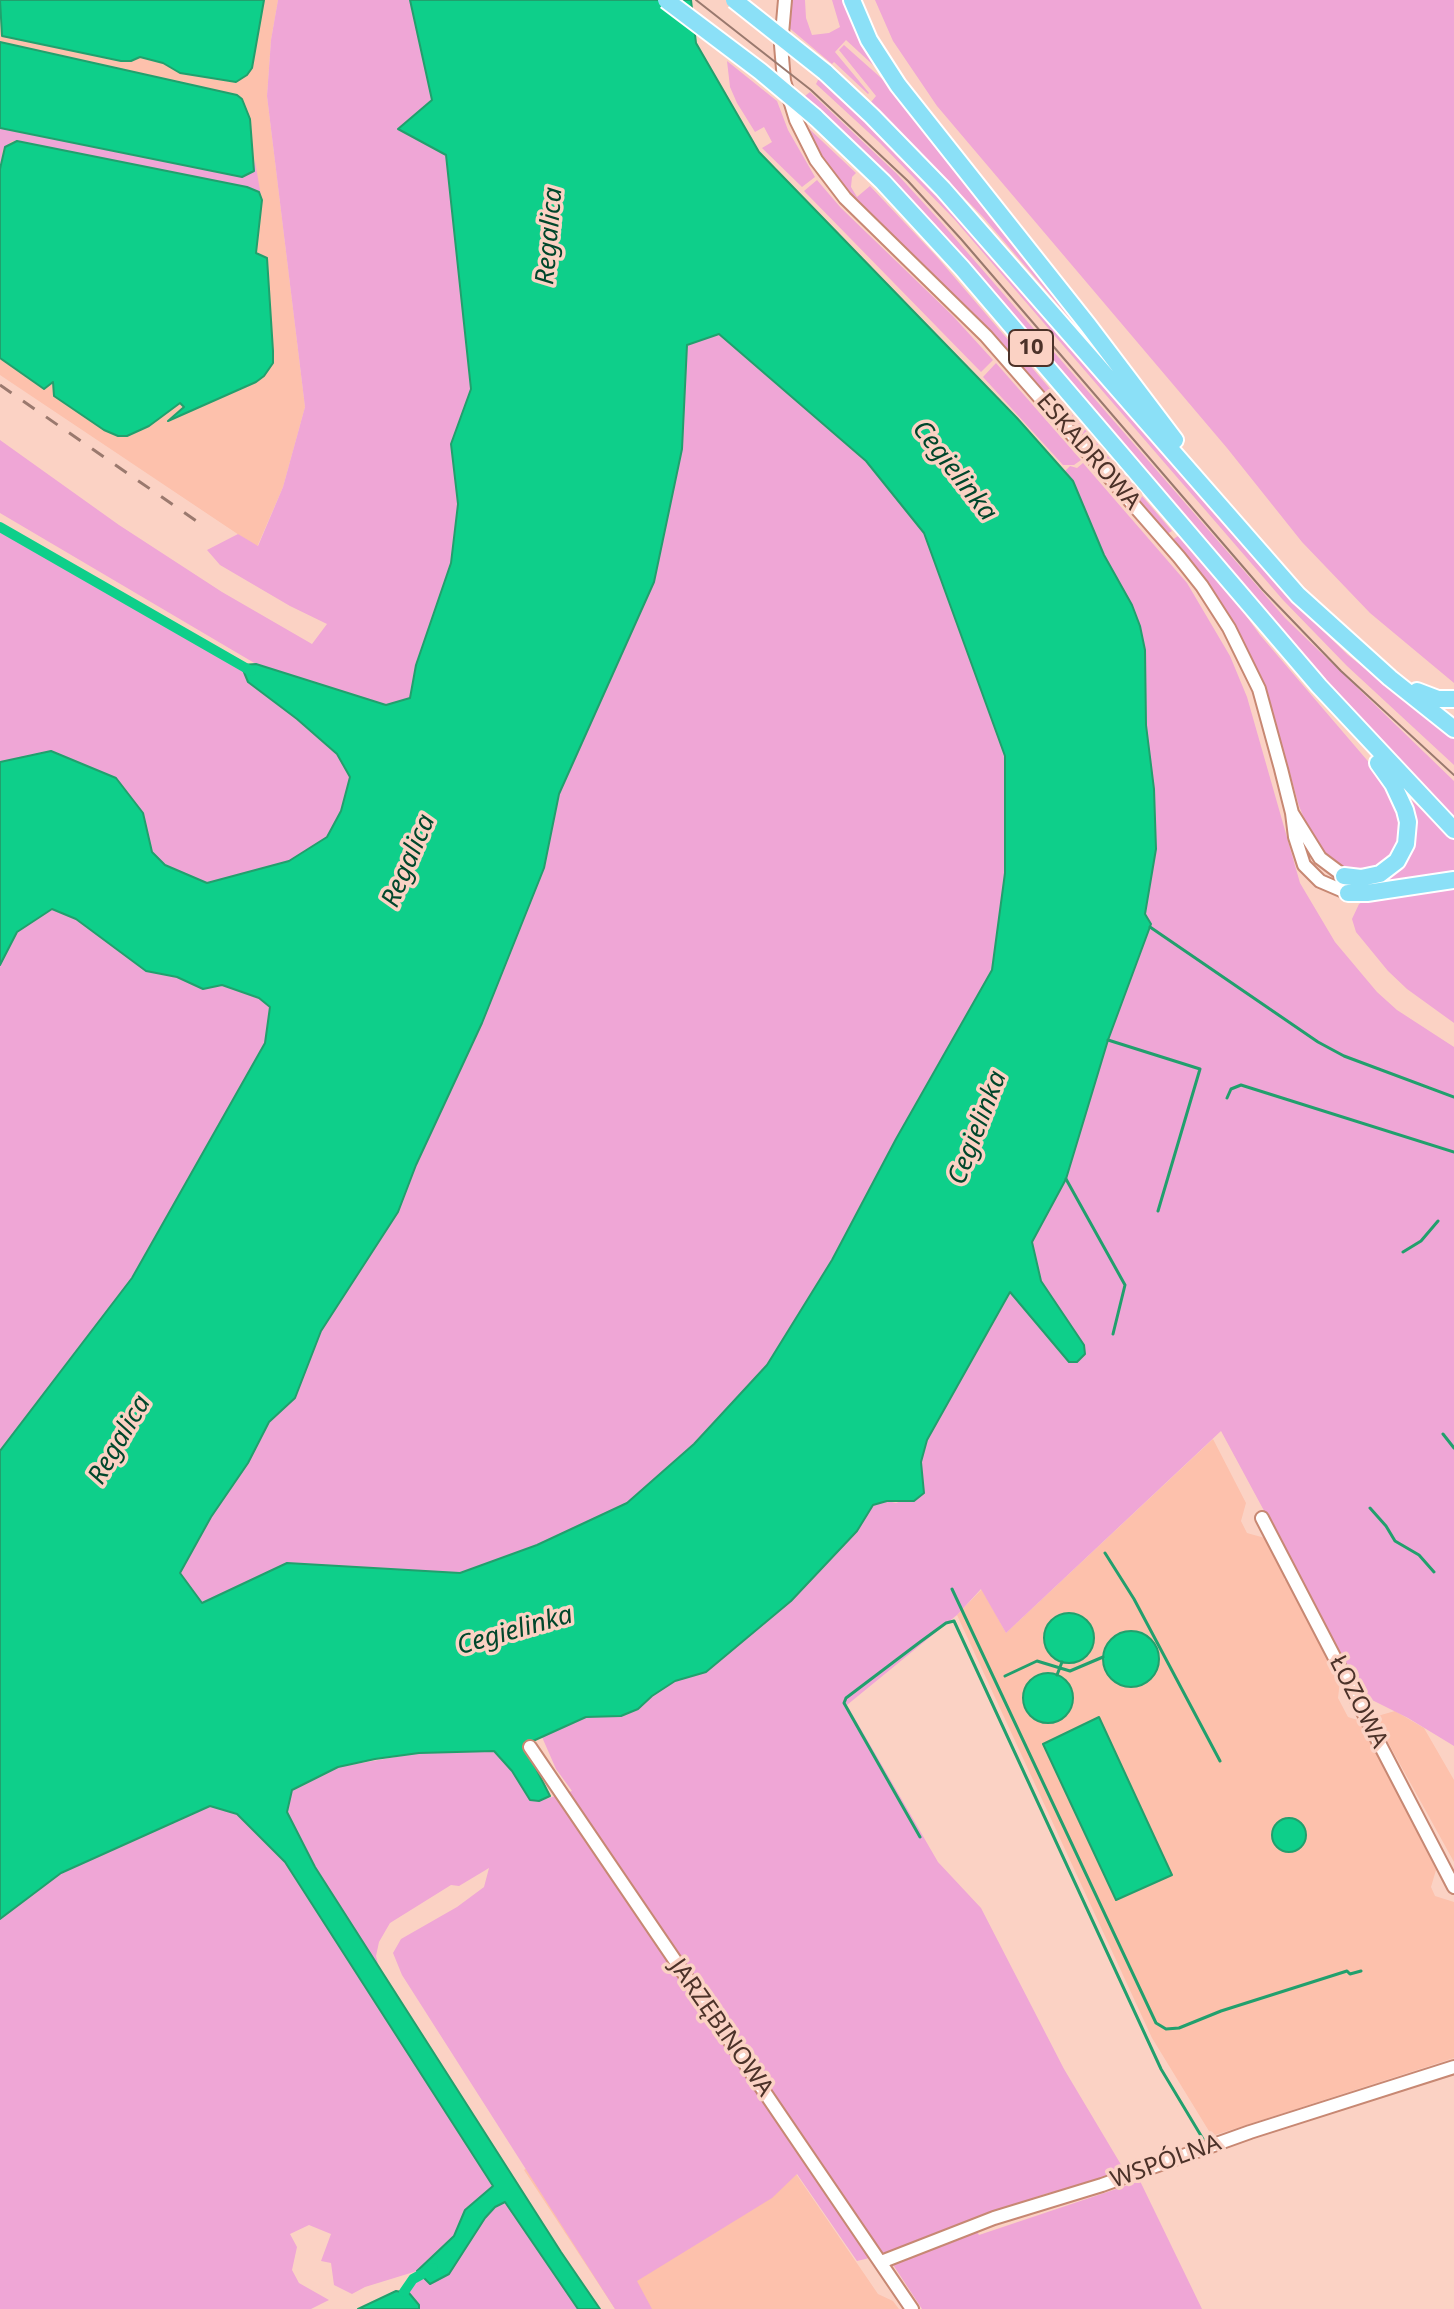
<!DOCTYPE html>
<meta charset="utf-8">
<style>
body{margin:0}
canvas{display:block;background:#fbd2c4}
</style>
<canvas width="1454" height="2309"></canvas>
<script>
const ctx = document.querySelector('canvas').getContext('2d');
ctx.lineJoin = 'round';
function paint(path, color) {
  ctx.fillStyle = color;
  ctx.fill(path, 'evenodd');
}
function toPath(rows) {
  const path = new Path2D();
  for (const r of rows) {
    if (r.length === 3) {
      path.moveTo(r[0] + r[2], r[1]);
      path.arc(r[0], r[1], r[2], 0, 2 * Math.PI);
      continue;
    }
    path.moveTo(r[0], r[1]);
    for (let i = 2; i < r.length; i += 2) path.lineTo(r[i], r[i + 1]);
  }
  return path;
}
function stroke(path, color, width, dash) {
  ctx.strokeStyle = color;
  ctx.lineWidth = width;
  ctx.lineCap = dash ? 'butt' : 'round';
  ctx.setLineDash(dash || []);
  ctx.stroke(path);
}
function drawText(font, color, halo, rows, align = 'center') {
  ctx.font = font + ' "Noto Sans",sans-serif';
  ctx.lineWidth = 7;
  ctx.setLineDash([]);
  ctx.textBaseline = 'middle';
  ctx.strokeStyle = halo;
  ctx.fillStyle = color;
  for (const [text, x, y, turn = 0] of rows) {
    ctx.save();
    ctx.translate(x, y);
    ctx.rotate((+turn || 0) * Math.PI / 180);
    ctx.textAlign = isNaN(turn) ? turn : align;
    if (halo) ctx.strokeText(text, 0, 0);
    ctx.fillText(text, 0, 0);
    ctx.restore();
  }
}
const built = toPath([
 [0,0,278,0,271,40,267,96,305,407,283,487,257,547,0,375],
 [1213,1439,1246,1503,1241,1521,1247,1533,1265,1538,1284,1574,1284,1580,1287,1579,1340,1681,1338,1698,1348,1717,1361,1721,1436,1870,1431,1887,1435,1896,1454,1902,1454,2058,1212,2136,1152,2038,957,1615,982,1589,1006,1633],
 [1395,1711,1424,1728,1454,1780,1454,1862,1374,1717],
 [704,2039,878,2294,893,2301,899,2309,615,2309,524,2170]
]);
const green = toPath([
 [278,0,436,0,464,158,476,516,416,665,410,698,386,705,256,664,0,513,0,440,119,525,222,592,312,644,327,624,290,606,220,565,207,550,238,534,258,546,283,487,305,407,267,96,271,40],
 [790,0,805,0,806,18,812,35,829,33,840,27,832,0,847,0,885,76,846,40,835,52,869,93,868,94,834,62,832,64,787,26],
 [875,0,1454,0,1454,683,1370,613,1302,542,1227,448,937,106,893,41],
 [844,45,889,85,1115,371,984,218,871,102,876,96,839,50],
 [727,61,777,101,788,130,815,177,802,187,762,148,772,142,764,127,755,132,737,103,730,87],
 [819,78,861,115,974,230,1292,601,1348,655,1454,739,1454,765,1347,666,1283,600,954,219,880,143,816,84],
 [810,92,897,174,941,222,1285,618,1454,781,1454,818,1393,756,1326,680,933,222,805,96],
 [804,124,856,173,852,177,851,187,857,197,870,186,937,257,1172,531,1167,534,985,328,854,200,820,157],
 [0,128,242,177,254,171,255,161,261,196,259,192,12,141,3,149,0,169],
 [817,180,841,208,952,315,993,360,981,372,804,191],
 [719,334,866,461,924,533,1005,756,1005,873,992,970,896,1139,832,1260,767,1365,694,1444,627,1503,537,1545,460,1573,287,1563,202,1603,180,1573,211,1517,248,1463,269,1422,295,1398,321,1331,398,1212,416,1165,482,1023,544,868,559,794,654,582,682,449,687,345],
 [996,363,1081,460,1074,465,1063,465,983,377],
 [1083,463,1187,583,1230,656,1247,697,1300,883,1335,942,1377,992,1397,1010,1454,1047,1454,1746,1408,1718,1364,1696,1221,1431,1006,1633,981,1589,957,1615,847,1705,938,1862,981,1908,1064,2069,1126,2173,1045,2194,970,2220,979,2235,1140,2181,1202,2309,922,2309,886,2254,857,2261,797,2174,772,2198,637,2281,652,2309,615,2309,402,1975,393,1953,401,1939,457,1907,484,1887,489,1868,459,1886,451,1885,390,1923,379,1942,376,1956,379,1968,297,1843,281,1803,292,1790,338,1767,419,1753,494,1751,512,1771,530,1800,539,1801,572,1791,556,1769,542,1737,586,1717,621,1716,638,1709,652,1696,675,1681,706,1672,857,1531,873,1505,887,1501,896,1503,924,1493,921,1462,927,1440,1011,1292,1069,1362,1084,1345,1041,1281,1032,1242,1066,1179,1108,1040,1151,924,1145,915,1156,849,1154,789,1146,725,1145,650,1140,626,1132,605,1104,555,1073,481,1065,471,1070,466,1077,468],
 [0,527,241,665,248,682,297,719,337,754,350,777,341,811,327,837,289,861,207,883,165,865,152,852,143,813,51,751,0,762],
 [1181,534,1226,588,1260,635,1378,773,1402,818,1399,849,1381,868,1351,872,1327,859,1310,833,1299,806,1265,685,1218,598,1172,540],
 [1403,792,1454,840,1454,875,1366,889,1348,886,1398,866],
 [1454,883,1454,1023,1407,989,1388,971,1356,932,1352,919,1359,904,1371,897],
 [52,908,76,919,146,971,177,977,203,989,222,985,259,998,270,1006,265,1043,132,1278,0,1451,0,965,17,932],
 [210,1806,237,1814,285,1862,493,2187,465,2210,454,2236,417,2271,365,2287,352,2294,334,2285,331,2263,321,2261,331,2234,309,2225,290,2234,297,2247,292,2270,299,2283,329,2300,311,2309,0,2309,0,1919,61,1873],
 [505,2202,578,2309,419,2309,409,2293,415,2282,423,2277,430,2284,449,2274,485,2218,495,2207]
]);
const water = toPath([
 [0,0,264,0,252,68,247,75,236,82,180,73,163,63,140,57,131,61,121,61,2,36,0,0],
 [410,0,691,0,696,43,759,152,1017,418,1073,481,1104,555,1132,605,1140,626,1145,650,1146,725,1154,789,1156,849,1145,914,1151,924,1108,1040,1066,1179,1032,1242,1041,1281,1084,1345,1085,1354,1077,1362,1069,1362,1010,1292,927,1440,921,1462,924,1493,914,1501,887,1501,873,1505,857,1531,791,1601,706,1672,675,1681,652,1696,638,1709,621,1716,586,1717,524,1745,550,1796,539,1801,530,1800,512,1771,494,1751,419,1753,375,1759,338,1767,292,1790,287,1812,315,1867,561,2252,600,2309,578,2309,505,2202,495,2207,485,2218,449,2274,430,2284,417,2271,454,2236,465,2210,493,2186,285,1862,237,1814,210,1806,61,1873,0,1919,0,1451,132,1278,265,1043,270,1007,259,998,222,985,203,989,177,977,146,971,76,919,52,909,17,932,0,965,0,762,51,751,116,778,143,813,152,852,165,865,207,883,289,861,327,837,341,811,350,777,337,754,297,719,248,682,241,665,256,664,386,705,410,698,416,665,451,563,458,504,451,444,471,389,446,155,398,129,432,100,410,0],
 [719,334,866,461,924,533,1005,756,1005,873,992,970,896,1139,832,1260,767,1365,694,1444,627,1503,537,1545,460,1573,287,1563,202,1603,180,1573,211,1517,248,1463,269,1422,295,1398,321,1331,398,1212,416,1165,482,1023,544,868,559,794,654,582,682,449,687,345,719,334],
 [0,42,237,95,242,99,250,119,254,171,242,177,0,128,0,42],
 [17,141,247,187,259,192,262,200,256,253,267,258,273,351,273,363,264,376,256,382,168,421,184,407,180,403,149,426,127,436,118,436,104,430,54,396,53,382,44,389,0,358,0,169,5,147,17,141],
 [1069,1638,25],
 [1131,1659,28],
 [1048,1698,25],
 [1099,1717,1172,1875,1116,1900,1043,1744,1099,1717],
 [1289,1835,17],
 [396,2291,409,2293,419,2305,419,2309,358,2309,396,2291]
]);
const stream = toPath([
 [1150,927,1318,1042,1344,1056,1454,1097],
 [1108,1040,1200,1069,1158,1211],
 [1227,1098,1231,1089,1241,1085,1454,1152],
 [1066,1179,1125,1285,1113,1334],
 [1403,1252,1421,1241,1438,1221],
 [1443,1434,1454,1448],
 [1370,1508,1386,1526,1395,1541,1419,1555,1434,1572],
 [1105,1553,1134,1599,1220,1761],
 [952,1589,1156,2023,1166,2029,1179,2028,1221,2011,1347,1971,1350,1974,1361,1971],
 [1057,1675,1062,1662],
 [1005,1676,1037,1661,1070,1671,1103,1657],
 [920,1837,844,1703,846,1698,920,1642,946,1623,954,1621,1161,2069,1203,2139]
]);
const canal = toPath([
 [0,527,251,671],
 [404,2292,413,2279,433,2268]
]);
const minor = toPath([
 [785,0,781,45,784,81,796,120,816,160,845,198,986,336,1179,557,1202,586,1229,628,1259,689,1281,769,1292,813,1295,837,1304,865,1320,881,1348,893],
 [1292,813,1320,858,1344,876],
 [1262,1518,1454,1887],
 [530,1747,912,2309],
 [881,2262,994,2218,1102,2185,1250,2132,1454,2067]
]);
const major = toPath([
 [852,0,869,40,898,85,1088,325,1175,440],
 [825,72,872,116,943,189,1298,595,1390,678,1454,729],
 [815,117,883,182,962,268,1319,686,1454,830],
 [1417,691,1438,699,1454,699],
 [1344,876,1361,878,1380,874,1397,861,1406,844,1408,822,1405,810,1393,784,1378,763],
 [1348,893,1367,893,1454,880]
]);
const tram = toPath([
 [696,0,811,90,908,181,961,239,1263,590,1341,671,1454,775]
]);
const rail = toPath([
 [0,385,205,527]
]);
const majorBridge = toPath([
 [666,0,760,71,815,117],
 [734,0,825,72]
]);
const shields = [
 [1031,348,44]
];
const shieldNames = [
 ["10",1031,348]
];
const streetNames = [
 ["ESKADROWA",1088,452,49],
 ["ŁOZOWA",1358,1702,63],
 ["JARZĘBINOWA",721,2028,55],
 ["WSPÓLNA",1166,2162,-20]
];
const waterNames = [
 ["Regalica",550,236,-85],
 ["Cegielinka",954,471,52],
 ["Regalica",409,861,-67],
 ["Cegielinka",978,1128,-69],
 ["Regalica",120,1440,-60],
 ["Cegielinka",515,1631,-16]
];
paint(built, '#fdc1ac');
paint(green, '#efa6d6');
paint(water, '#0ecf8a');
stroke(water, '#21a06d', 2);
stroke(stream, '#21a06d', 3);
stroke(canal, '#0ecf8a', 10);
stroke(minor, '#c78873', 16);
stroke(major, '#fff', 20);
stroke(minor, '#fff', 12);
stroke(major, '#8be0f7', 16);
stroke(tram, '#9a796e', 2);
stroke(rail, '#9a796e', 3, [14, 14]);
stroke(majorBridge, '#fff', 20, []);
stroke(majorBridge, '#8be0f7', 16);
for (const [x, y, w] of shields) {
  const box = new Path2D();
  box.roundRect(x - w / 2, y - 18, w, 36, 6);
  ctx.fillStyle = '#fbd2c4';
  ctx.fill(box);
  stroke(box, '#4c3229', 2);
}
drawText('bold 22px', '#4c3229', null, shieldNames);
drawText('24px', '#4c3229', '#fbd2c4', streetNames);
drawText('italic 26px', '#00462b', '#fbd2c4', waterNames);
</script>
